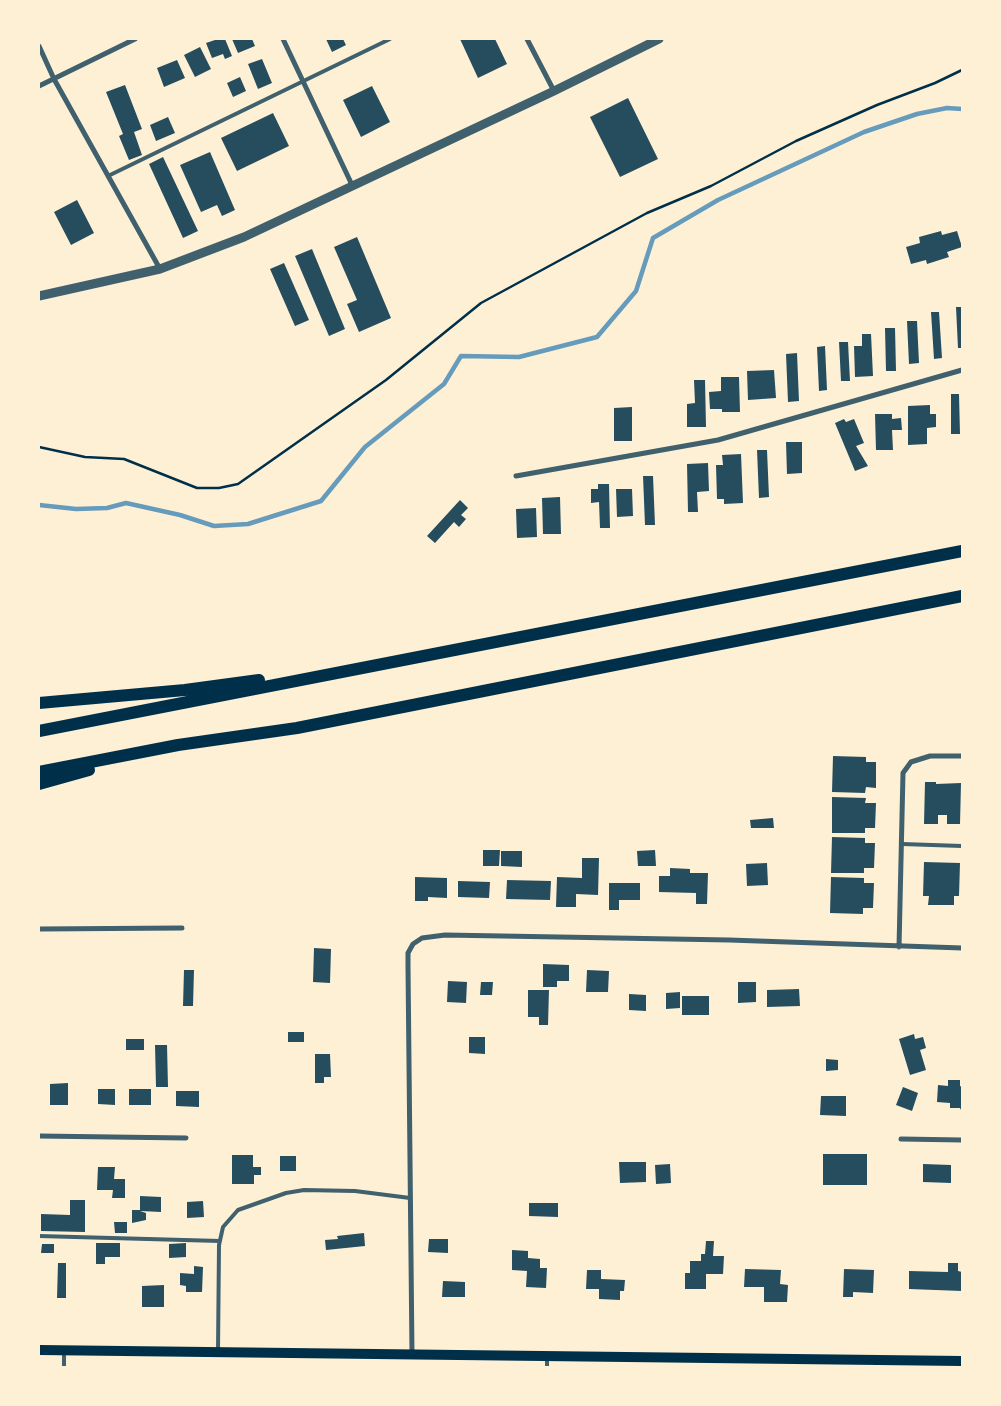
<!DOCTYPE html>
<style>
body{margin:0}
#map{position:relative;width:1001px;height:1406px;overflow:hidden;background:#fdf0d5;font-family:"Space Grotesk",sans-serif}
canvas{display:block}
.frame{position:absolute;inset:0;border:40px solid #fdf0d5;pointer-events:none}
</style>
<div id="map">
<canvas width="1001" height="1406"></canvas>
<div class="frame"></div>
</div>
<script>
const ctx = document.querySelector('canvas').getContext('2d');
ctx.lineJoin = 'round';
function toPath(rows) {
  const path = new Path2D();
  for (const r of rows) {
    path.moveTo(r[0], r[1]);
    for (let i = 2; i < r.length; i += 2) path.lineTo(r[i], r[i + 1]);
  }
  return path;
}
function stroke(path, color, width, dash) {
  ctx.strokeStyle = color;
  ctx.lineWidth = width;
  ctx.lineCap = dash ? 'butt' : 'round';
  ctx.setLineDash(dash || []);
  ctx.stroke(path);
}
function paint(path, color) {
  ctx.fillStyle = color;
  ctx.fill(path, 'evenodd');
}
const stream = toPath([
 [39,505,76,509,107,508,126,503,180,515,214,526,248,524,321,501,365,447,444,384,461,356,519,357,597,337,636,291,653,238,718,200,864,132,917,114,947,108,962,109]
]);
const building = toPath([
 [218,39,225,39,232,56,225,59,223,54,212,58,206,43],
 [232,39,252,39,255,46,238,53],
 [326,39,343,39,346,45,332,52],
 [460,39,495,39,507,64,478,78],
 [200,47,211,69,195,77,184,55],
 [262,59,272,83,258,89,248,64],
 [177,60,185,78,164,87,157,68],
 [240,77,246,91,233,97,227,83],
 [125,85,142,129,134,132,142,155,129,160,119,136,123,134,106,92],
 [372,86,390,122,361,137,343,100],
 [628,98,658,159,620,177,590,117],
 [273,113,289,146,237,171,221,138],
 [168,117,175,133,156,141,150,125],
 [210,152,235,210,222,216,217,205,201,212,180,165],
 [163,157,198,231,183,238,149,164],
 [77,200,94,233,71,245,54,212],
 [941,231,942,235,957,231,962,247,947,252,949,257,927,264,926,260,911,264,906,247,920,243,919,237],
 [357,237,391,318,359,332,347,304,357,300,334,247],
 [312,249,345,329,329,336,295,256],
 [284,263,309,320,295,326,270,269],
 [956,307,962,307,962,348,958,348],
 [931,312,939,312,942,358,934,359],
 [907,321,917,321,919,363,909,364],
 [885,328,895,328,896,371,886,371],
 [862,334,871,334,873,376,855,377,854,346,862,346],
 [839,342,848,342,850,381,841,381],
 [825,346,827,390,819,391,817,347],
 [797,353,799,401,788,402,786,354],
 [774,370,776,398,748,400,747,371],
 [721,377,739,377,740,412,722,412,722,409,710,409,709,392,721,391],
 [694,380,705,380,706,427,687,427,687,404,695,403],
 [951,394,959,394,960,434,951,434],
 [930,405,930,414,936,414,936,427,927,428,927,444,908,445,908,406],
 [632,407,632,441,614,441,614,408],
 [875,414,892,414,892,419,901,418,902,430,892,430,893,450,876,450],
 [844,419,846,422,854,419,864,443,856,446,868,466,855,471,835,423],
 [786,442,802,442,802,473,787,474],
 [757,450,767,450,769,497,759,498],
 [741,454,743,503,724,504,724,499,717,499,716,465,723,465,722,455],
 [708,463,709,491,697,492,698,512,688,512,687,464],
 [643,476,653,476,655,525,645,525],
 [598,484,609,484,610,528,600,528,599,502,591,503,591,489,598,489],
 [616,489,632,489,633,516,617,517],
 [560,497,561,534,543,534,542,498],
 [460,500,468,508,461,515,466,519,459,527,454,522,435,543,427,536],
 [536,508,537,537,517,538,516,509],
 [833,756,866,757,866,762,876,762,876,788,866,787,865,793,832,792],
 [925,782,936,782,936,784,961,783,960,824,947,824,947,815,938,815,938,824,924,824],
 [832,797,866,798,865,803,876,803,875,828,865,828,865,833,832,833],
 [773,818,774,828,751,828,750,820],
 [832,837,865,838,865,843,875,843,874,868,864,868,864,873,831,873],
 [483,850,500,850,499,866,483,866],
 [655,850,656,866,638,866,637,851],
 [501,851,522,851,522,867,501,866],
 [582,858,599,858,598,895,576,894,576,907,556,907,557,877,582,878],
 [924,862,960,863,959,896,954,896,954,905,928,905,929,896,923,896],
 [767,863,768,885,747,886,746,864],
 [670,868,690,869,690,873,708,873,707,904,696,904,696,893,659,892,659,876,670,876],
 [415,877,447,878,447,898,428,897,428,901,415,901],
 [831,877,864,878,864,883,874,883,873,908,863,908,863,914,830,913],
 [507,880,551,881,550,900,506,899],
 [458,881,490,882,489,898,458,897],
 [609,883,640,883,640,900,619,900,619,910,609,910],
 [314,948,331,949,330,983,313,982],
 [543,964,569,965,569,981,557,981,557,987,543,987],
 [184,970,194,970,193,1006,183,1006],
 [587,970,609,971,608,992,586,992],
 [448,981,467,982,466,1003,447,1002],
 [481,982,493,982,492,995,480,995],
 [738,982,756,982,756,1002,738,1003],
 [799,989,800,1006,767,1007,767,990],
 [528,990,549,990,548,1025,539,1025,539,1017,528,1017],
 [680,992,680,1008,666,1009,666,993],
 [629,994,646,995,646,1011,629,1010],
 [682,996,709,996,709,1015,682,1015],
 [288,1032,304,1032,304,1042,288,1042],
 [914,1034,915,1039,923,1037,926,1048,920,1050,926,1070,910,1075,899,1039],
 [469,1037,485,1037,485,1054,469,1053],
 [126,1039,144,1039,144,1050,126,1050],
 [155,1045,167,1045,168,1087,156,1087],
 [315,1054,330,1054,331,1077,324,1077,324,1083,315,1083],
 [826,1059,838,1060,838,1070,826,1071],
 [948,1080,960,1080,960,1086,962,1087,962,1112,960,1108,950,1108,950,1103,937,1102,938,1085,948,1086],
 [68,1083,68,1105,50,1105,50,1084],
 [903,1087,918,1093,912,1111,896,1105],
 [98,1089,115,1089,115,1105,98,1104],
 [129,1089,151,1089,151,1105,129,1105],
 [176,1091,199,1091,199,1107,176,1106],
 [821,1096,846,1096,846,1116,820,1115],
 [823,1154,867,1154,867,1185,823,1185],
 [232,1155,253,1155,253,1167,261,1167,261,1175,254,1175,254,1184,232,1184],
 [280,1156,296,1156,296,1171,280,1171],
 [619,1162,646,1162,646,1182,620,1183],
 [670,1164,671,1183,656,1184,655,1165],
 [923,1164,951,1165,951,1183,923,1182],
 [98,1167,115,1167,114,1179,125,1179,125,1198,112,1198,113,1190,97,1190],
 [140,1196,161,1197,161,1212,140,1211,146,1213,146,1220,132,1223,132,1210,140,1210],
 [70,1200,85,1200,85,1232,41,1231,41,1214,70,1215],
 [203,1201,204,1217,187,1218,187,1202],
 [529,1203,558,1203,558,1217,529,1216],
 [114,1222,127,1222,127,1233,115,1233],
 [364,1233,365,1246,326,1250,325,1240,338,1239,337,1236],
 [429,1239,448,1239,448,1253,428,1252],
 [706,1241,714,1241,713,1256,724,1256,723,1274,706,1274,706,1289,685,1289,685,1273,690,1273,690,1261,701,1261,701,1254,705,1254],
 [96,1243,120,1243,120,1257,105,1257,105,1264,96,1264],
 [186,1243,186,1257,169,1258,169,1244],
 [42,1244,54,1244,54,1253,41,1253],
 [512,1250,528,1251,528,1258,540,1259,540,1268,547,1268,546,1288,526,1287,527,1271,512,1270],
 [58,1263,66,1263,66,1298,57,1298],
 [948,1263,958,1263,958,1271,962,1272,962,1291,909,1289,909,1271,948,1272],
 [194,1266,203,1267,202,1292,186,1292,186,1286,180,1285,180,1273,194,1274],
 [745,1269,781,1270,780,1284,788,1285,787,1302,764,1302,764,1287,744,1287],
 [844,1269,874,1270,873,1293,853,1292,853,1297,843,1297],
 [587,1270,601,1270,601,1279,625,1280,624,1291,620,1291,620,1300,599,1299,599,1289,586,1289],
 [443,1281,465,1282,465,1297,442,1297],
 [164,1285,164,1307,142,1307,142,1286]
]);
const path = toPath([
 [39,447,85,457,124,459,197,488,219,488,238,484,386,380,481,303,647,213,711,186,796,141,877,105,935,83,962,70]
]);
const service = toPath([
 [108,176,390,39],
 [902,844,962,846],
 [39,1236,220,1241],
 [218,1351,219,1245,223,1227,238,1210,286,1193,304,1190,355,1191,410,1198],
 [64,1367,64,1351],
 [547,1367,547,1358]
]);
const minor = toPath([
 [283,39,353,187],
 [527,39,554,91],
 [39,46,54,79,160,269],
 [39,86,135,39],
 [516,476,718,440,962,370],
 [39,929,182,928],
 [899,947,903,773,911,762,930,756,962,756],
 [39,1136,186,1138],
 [901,1139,962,1140],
 [412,1354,408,966,408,953,413,944,422,938,445,935,729,940,962,948]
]);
const tertiary = toPath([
 [39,296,160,269,244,237,554,91,659,39]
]);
const secondary = toPath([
 [39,1350,962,1361]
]);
const motorway = toPath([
 [39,703,185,690,259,680],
 [39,731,962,551],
 [39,772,178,745,297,728,962,596],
 [39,784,89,770]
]);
stroke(stream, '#669bbc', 4.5);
paint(building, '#264d5e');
stroke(path, '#003049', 2.5);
stroke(service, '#3f606c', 4);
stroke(minor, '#3f606c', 5);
stroke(tertiary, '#3f606c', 9);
stroke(secondary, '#003049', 10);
stroke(motorway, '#003049', 12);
</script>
